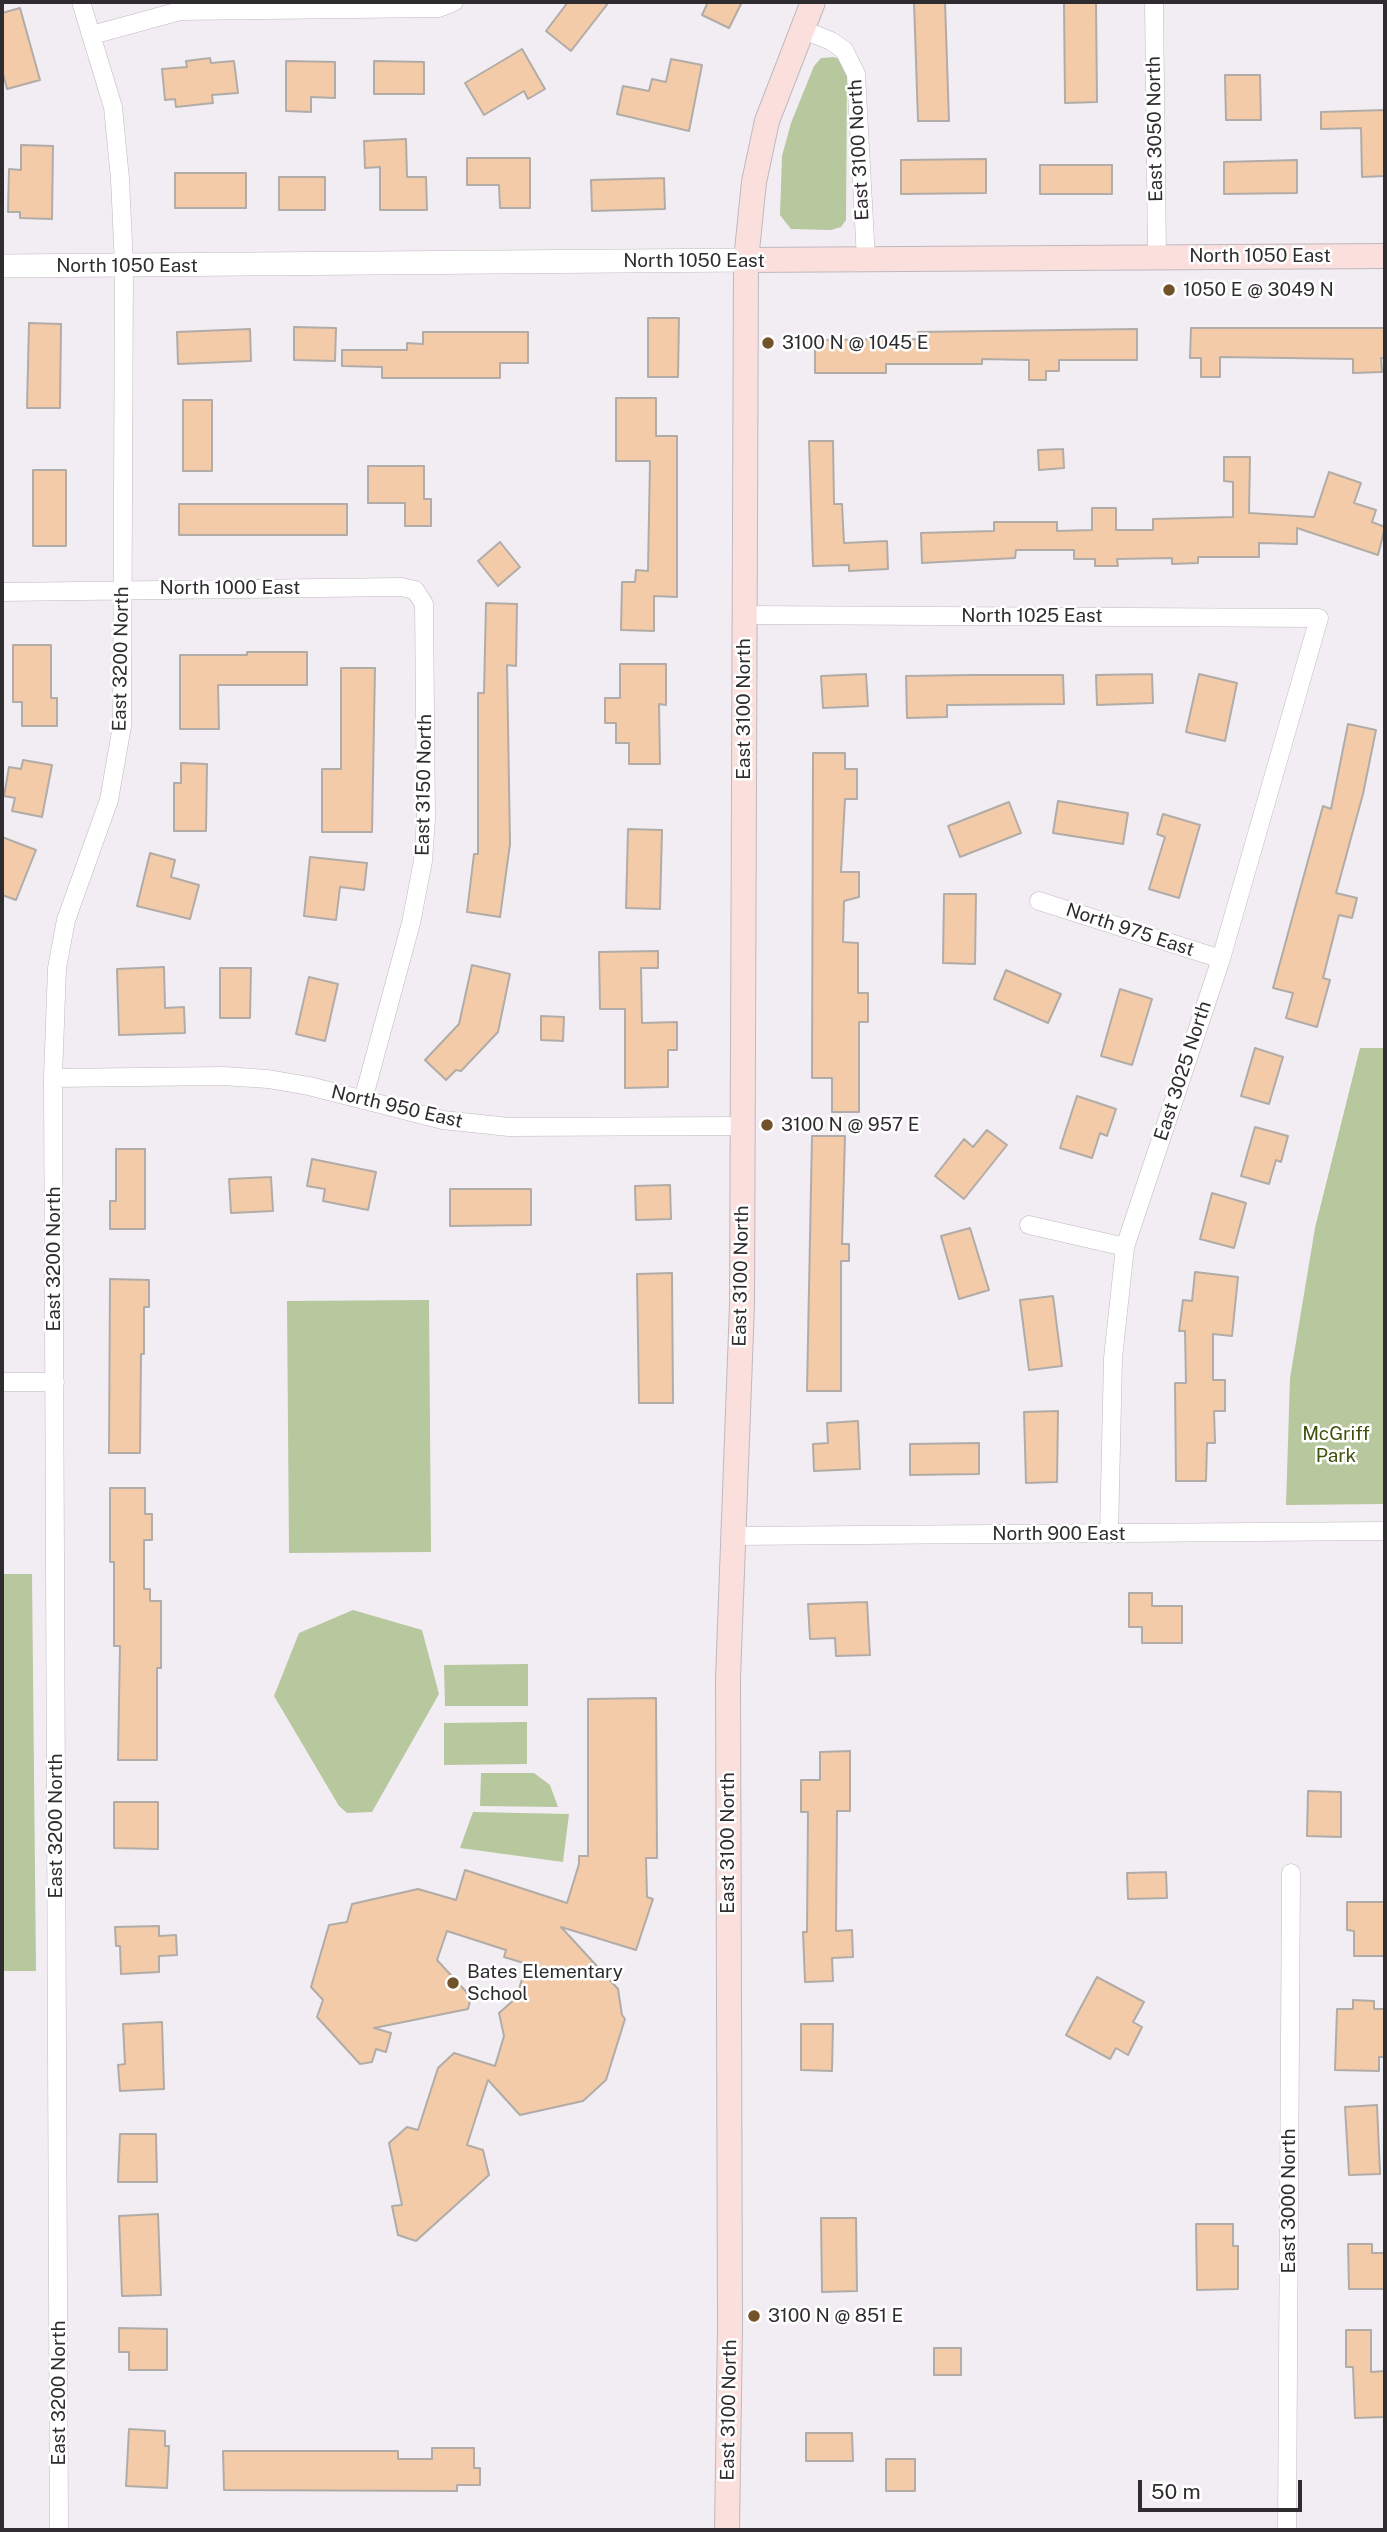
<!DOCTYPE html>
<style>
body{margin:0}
#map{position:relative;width:1387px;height:2532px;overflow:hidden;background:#f2edf3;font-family:"Public Sans",sans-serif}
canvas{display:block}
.frame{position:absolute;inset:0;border:4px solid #2e2c2e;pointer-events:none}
.scale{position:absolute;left:1138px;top:2480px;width:164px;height:32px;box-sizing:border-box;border:4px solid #2e2c2e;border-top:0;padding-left:9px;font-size:21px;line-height:24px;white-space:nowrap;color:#2e2c2e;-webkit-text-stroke:5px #fff;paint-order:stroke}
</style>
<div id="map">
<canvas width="1387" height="2532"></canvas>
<div class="frame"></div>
<div class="scale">50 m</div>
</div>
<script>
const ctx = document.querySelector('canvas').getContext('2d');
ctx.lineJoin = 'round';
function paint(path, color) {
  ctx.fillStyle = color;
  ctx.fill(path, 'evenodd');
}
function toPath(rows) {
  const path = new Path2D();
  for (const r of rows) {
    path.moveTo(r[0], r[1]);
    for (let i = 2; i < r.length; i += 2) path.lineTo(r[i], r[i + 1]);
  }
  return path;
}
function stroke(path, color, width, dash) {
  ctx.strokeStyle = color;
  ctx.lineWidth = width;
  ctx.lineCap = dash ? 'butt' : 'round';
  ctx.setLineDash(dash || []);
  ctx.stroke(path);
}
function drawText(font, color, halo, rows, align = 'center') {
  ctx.font = font + ' "Public Sans",sans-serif';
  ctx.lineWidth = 5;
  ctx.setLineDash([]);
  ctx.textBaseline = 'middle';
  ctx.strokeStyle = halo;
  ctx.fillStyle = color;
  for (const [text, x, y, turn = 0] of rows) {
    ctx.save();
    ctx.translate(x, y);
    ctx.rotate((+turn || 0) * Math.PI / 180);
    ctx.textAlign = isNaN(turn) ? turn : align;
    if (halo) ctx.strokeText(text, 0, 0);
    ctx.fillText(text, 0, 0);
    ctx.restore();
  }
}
const green = toPath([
 [834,57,839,59,847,72,846,220,841,227,831,230,791,229,780,215,782,156,791,123,814,66,821,58],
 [1360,1048,1385,1048,1385,1504,1286,1505,1290,1378,1315,1228],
 [429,1300,431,1552,289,1553,287,1301],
 [2,1574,32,1574,36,1971,2,1971],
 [353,1610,422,1630,439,1694,372,1812,347,1813,339,1806,274,1696,299,1633],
 [528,1664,528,1706,445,1706,444,1665],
 [527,1722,527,1764,444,1765,444,1723],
 [481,1773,534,1773,550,1785,558,1807,480,1806],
 [473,1812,569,1814,563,1862,460,1848]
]);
const building = toPath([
 [568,2,609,2,571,51,546,31,568,2],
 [708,2,742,2,729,28,702,15,708,2],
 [914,2,945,2,949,121,918,121,914,2],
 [1064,2,1096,2,1097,102,1065,103,1064,2],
 [20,8,40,80,7,89,2,70,2,13,20,8],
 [522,49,545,89,528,99,524,91,484,115,465,83,522,49],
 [210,58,211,63,234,61,238,93,212,95,213,103,176,107,175,99,165,100,162,69,187,67,186,61,210,58],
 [671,59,702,65,689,131,617,114,623,86,649,91,652,79,666,82,671,59],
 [286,61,335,62,335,98,311,97,311,112,286,111,286,61],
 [374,61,424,62,424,94,374,94,374,61],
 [1225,75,1260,75,1261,120,1226,120,1225,75],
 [1385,110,1385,176,1362,177,1361,128,1321,129,1321,112,1385,110],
 [406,139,407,177,426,177,427,210,380,210,380,167,365,168,364,141,406,139],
 [21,145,53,146,52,219,20,218,20,212,8,212,9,169,21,170,21,145],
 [467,158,530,158,530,208,500,208,499,185,467,185,467,158],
 [986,159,986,193,901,194,901,160,986,159],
 [1297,160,1297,193,1224,194,1224,162,1297,160],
 [1040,165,1112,165,1112,194,1040,194,1040,165],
 [175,173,246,173,246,208,175,208,175,173],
 [279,177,325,177,325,210,279,210,279,177],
 [664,178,665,209,592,211,591,180,664,178],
 [648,318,679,318,678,377,648,377,648,318],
 [29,323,61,324,60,408,27,408,29,323],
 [294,327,336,328,335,361,294,360,294,327],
 [1191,328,1385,328,1385,358,1381,358,1382,372,1353,373,1353,359,1220,357,1220,377,1201,377,1201,358,1190,358,1191,328],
 [250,329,251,361,178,364,177,332,250,329],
 [1137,329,1137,360,1059,360,1059,371,1046,371,1046,380,1029,380,1029,360,982,359,982,364,886,364,886,373,815,373,815,340,918,339,918,332,1137,329],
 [423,332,528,332,528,363,500,363,500,378,382,378,382,367,342,366,342,350,407,350,407,343,423,344,423,332],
 [616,398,656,398,656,436,677,436,677,597,654,596,654,631,621,630,622,582,635,582,636,570,648,571,650,461,616,461,616,398],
 [183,400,212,400,212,471,183,471,183,400],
 [809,441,833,441,834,504,842,504,844,543,887,541,888,569,849,571,849,565,813,566,809,441],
 [1063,449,1064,468,1039,470,1038,450,1063,449],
 [1224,457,1250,457,1249,513,1314,517,1329,472,1361,483,1354,503,1376,510,1372,522,1385,527,1378,555,1297,528,1297,544,1259,543,1259,557,1198,557,1198,563,1172,564,1172,558,1117,559,1118,566,1095,566,1095,559,1074,559,1074,550,1016,550,1015,558,922,563,921,533,994,531,994,522,1057,522,1057,531,1092,530,1092,508,1116,508,1116,530,1153,530,1153,519,1233,517,1233,482,1224,481,1224,457],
 [368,466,424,466,424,499,431,499,431,526,405,526,405,503,368,503,368,466],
 [33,470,66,470,66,546,33,546,33,470],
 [179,504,347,504,347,535,179,535,179,504],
 [500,542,520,567,498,586,478,561,500,542],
 [486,603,517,604,516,666,507,665,510,844,500,917,467,912,474,854,478,854,478,693,484,693,486,603],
 [13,645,51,645,51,698,57,698,57,726,22,726,22,702,13,702,13,645],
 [247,652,307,652,307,685,218,685,219,729,180,729,180,655,247,655,247,652],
 [620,664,666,664,666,705,659,704,660,764,629,764,629,743,616,743,616,723,605,723,605,698,620,698,620,664],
 [341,668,375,668,372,832,322,832,322,769,341,769,341,668],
 [866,674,868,706,823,708,821,676,866,674],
 [1152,674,1153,703,1097,705,1096,675,1152,674],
 [1199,674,1237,683,1225,741,1186,732,1199,674],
 [972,675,1063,675,1064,704,947,705,947,717,907,718,906,676,972,675],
 [1348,724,1376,730,1363,794,1336,893,1357,898,1352,918,1339,915,1323,978,1330,980,1317,1027,1286,1018,1293,993,1273,988,1323,806,1331,809,1348,724],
 [813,753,845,753,845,769,857,769,857,799,845,799,841,872,859,872,859,897,844,901,843,942,858,943,858,993,868,993,868,1022,859,1022,859,1112,832,1112,832,1078,812,1078,813,753],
 [23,760,52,765,42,817,12,811,15,798,4,796,9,767,21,769,23,760],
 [181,763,207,764,206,831,174,831,174,783,181,783,181,763],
 [1058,801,1128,813,1123,844,1053,833,1058,801],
 [1009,802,1021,833,960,857,948,826,1009,802],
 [1163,814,1200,825,1179,898,1149,889,1165,837,1157,834,1163,814],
 [628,829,662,830,660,909,626,908,628,829],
 [2,837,36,850,16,900,2,895,2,837],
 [150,853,175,860,171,877,199,885,190,919,137,906,150,853],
 [310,857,367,863,364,890,340,887,336,920,304,916,310,857],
 [944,894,976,894,975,964,943,963,944,894],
 [658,951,658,968,641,968,642,1023,677,1022,677,1050,668,1050,668,1087,625,1088,625,1009,600,1009,599,952,658,951],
 [472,965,510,974,498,1032,461,1071,456,1070,446,1080,425,1060,459,1024,472,965],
 [164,967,165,1008,184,1007,185,1033,119,1035,117,969,164,967],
 [220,968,251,968,250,1018,220,1018,220,968],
 [1006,970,1061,994,1048,1023,994,999,1006,970],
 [309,977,338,984,325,1041,296,1034,309,977],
 [1120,989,1152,999,1132,1065,1101,1056,1120,989],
 [541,1016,564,1017,563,1041,541,1040,541,1016],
 [1255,1048,1283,1057,1269,1104,1241,1096,1255,1048],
 [1077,1096,1116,1109,1107,1136,1100,1133,1092,1158,1060,1148,1077,1096],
 [1255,1127,1288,1136,1281,1162,1276,1160,1269,1184,1241,1176,1255,1127],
 [987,1130,1007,1145,964,1199,935,1176,964,1139,973,1147,987,1130],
 [812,1136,845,1136,842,1244,849,1244,849,1261,841,1261,841,1391,807,1391,812,1136],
 [116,1149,145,1149,145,1229,110,1229,110,1201,116,1201,116,1149],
 [312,1159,376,1172,368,1210,323,1201,325,1189,307,1186,312,1159],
 [271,1177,273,1211,231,1213,229,1179,271,1177],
 [670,1185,671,1219,636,1220,635,1186,670,1185],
 [450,1189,531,1189,531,1225,450,1226,450,1189],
 [1212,1193,1246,1203,1234,1248,1200,1239,1212,1193],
 [970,1228,989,1290,959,1299,941,1236,970,1228],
 [1195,1272,1238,1277,1232,1336,1213,1334,1213,1380,1225,1380,1225,1411,1214,1411,1215,1443,1207,1443,1206,1481,1176,1481,1175,1383,1186,1383,1185,1331,1179,1331,1183,1300,1192,1301,1195,1272],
 [672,1273,673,1403,639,1403,637,1274,672,1273],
 [110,1279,149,1280,149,1307,144,1307,144,1354,141,1354,140,1453,109,1453,110,1279],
 [1053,1296,1062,1366,1029,1370,1020,1300,1053,1296],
 [1058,1411,1057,1482,1026,1483,1024,1412,1058,1411],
 [858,1421,860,1469,814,1471,813,1444,828,1443,827,1423,858,1421],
 [979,1443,979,1474,910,1475,910,1444,979,1443],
 [110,1488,145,1488,145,1514,152,1514,152,1540,144,1540,144,1589,150,1589,150,1601,161,1601,161,1668,157,1668,157,1760,118,1760,120,1646,114,1646,114,1562,110,1562,110,1488],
 [1129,1593,1152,1593,1152,1606,1182,1606,1182,1643,1142,1643,1142,1627,1129,1627,1129,1593],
 [867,1602,870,1655,836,1656,835,1638,810,1639,808,1604,867,1602],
 [656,1698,657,1858,646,1858,647,1897,653,1899,636,1950,561,1927,618,1989,622,2015,625,2019,606,2080,583,2101,520,2115,488,2080,467,2145,483,2150,489,2175,416,2241,398,2235,392,2206,402,2205,389,2143,407,2127,418,2130,438,2068,454,2053,495,2066,504,2036,499,2013,516,1998,527,1964,504,1957,506,1950,447,1931,437,1960,471,1997,468,2009,374,2028,391,2033,386,2052,376,2049,372,2062,360,2064,317,2017,323,2000,311,1987,329,1925,347,1922,352,1904,418,1889,456,1900,465,1870,567,1903,579,1864,579,1856,588,1856,588,1699,656,1698],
 [850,1751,850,1811,837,1811,836,1931,852,1930,853,1957,832,1958,833,1981,805,1982,803,1932,807,1932,808,1812,801,1812,801,1780,820,1780,820,1752,850,1751],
 [1308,1791,1341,1792,1341,1837,1307,1836,1308,1791],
 [114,1802,158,1802,158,1849,114,1848,114,1802],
 [1166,1872,1167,1898,1128,1899,1127,1873,1166,1872],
 [1347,1902,1385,1902,1385,1956,1354,1956,1354,1931,1347,1930,1347,1902],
 [159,1926,159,1936,176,1935,177,1955,159,1956,159,1972,121,1974,120,1946,116,1946,115,1927,159,1926],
 [1097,1977,1144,2002,1133,2022,1142,2027,1128,2055,1116,2048,1110,2059,1066,2035,1097,1977],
 [1353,2000,1374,2001,1374,2009,1385,2009,1384,2057,1379,2057,1379,2071,1335,2070,1337,2009,1353,2009,1353,2000],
 [162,2022,164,2089,120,2091,118,2065,125,2064,123,2024,162,2022],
 [801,2024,833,2024,832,2071,801,2070,801,2024],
 [1377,2105,1380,2174,1349,2175,1345,2107,1377,2105],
 [120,2134,156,2134,157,2182,118,2182,120,2134],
 [158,2214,161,2295,122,2296,119,2216,158,2214],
 [821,2218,856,2218,857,2291,822,2292,821,2218],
 [1196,2224,1233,2224,1233,2246,1238,2246,1238,2289,1197,2290,1196,2224],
 [1348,2244,1372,2244,1372,2253,1385,2253,1385,2289,1349,2289,1348,2244],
 [119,2328,167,2329,167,2370,129,2370,129,2352,119,2352,119,2328],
 [1346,2330,1371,2330,1371,2372,1385,2371,1385,2417,1355,2418,1353,2367,1346,2367,1346,2330],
 [934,2348,961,2348,961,2375,934,2375,934,2348],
 [129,2429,165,2431,165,2446,169,2446,167,2488,126,2486,129,2429],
 [806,2433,852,2433,853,2461,806,2461,806,2433],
 [432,2448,474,2448,474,2468,480,2468,480,2485,457,2485,457,2491,224,2490,223,2451,398,2451,398,2459,432,2459,432,2448],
 [886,2459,915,2459,915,2491,886,2491,886,2459]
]);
const minor = toPath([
 [1154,2,1157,255],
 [801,29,831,41,844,50,856,74,866,259],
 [92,35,180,11,439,8,454,2],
 [2,592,401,587,415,590,424,604,426,819,423,861,411,923,363,1100],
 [744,615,1319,618,1221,959,1125,1247,1113,1358,1109,1534],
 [1039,901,1221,959],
 [53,1078,223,1076,268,1079,309,1086,443,1120,509,1127,742,1126],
 [1029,1225,1125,1247],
 [2,1382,55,1382],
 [734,1536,1385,1531],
 [59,2530,53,1078,57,968,66,920,109,800,122,726,124,265,120,179,113,107,81,2],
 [1287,2530,1291,1873]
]);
const tertiary = toPath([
 [2,266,746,260]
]);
const secondary = toPath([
 [746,260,1385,256],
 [727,2530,730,2329,728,1678,742,1305,746,260,754,182,767,121,813,2]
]);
const markers = [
 [1169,290,7,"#725228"],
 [768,343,7,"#725228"],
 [767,1125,7,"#725228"],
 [453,1983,7,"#725228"],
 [754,2316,7,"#725228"]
];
const streetNames = [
 ["East 3050 North",1155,129,-91],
 ["East 3100 North",859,150,-93],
 ["North 1050 East",1260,256],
 ["North 1050 East",694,261],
 ["North 1050 East",127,266],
 ["North 1000 East",230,588],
 ["North 1025 East",1032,616],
 ["East 3200 North",121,659,-89],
 ["East 3100 North",744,709,-90],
 ["East 3150 North",424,785,-89],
 ["North 975 East",1130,930,18],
 ["East 3025 North",1183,1071,-72],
 ["North 950 East",397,1107,13],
 ["East 3200 North",54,1259,-90],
 ["East 3100 North",741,1276,-89],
 ["North 900 East",1059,1534],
 ["East 3200 North",56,1826,-90],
 ["East 3100 North",728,1843,-90],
 ["East 3000 North",1289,2201,-90],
 ["East 3200 North",59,2393,-90],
 ["East 3100 North",729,2410,-89]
];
const poiNames = [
 ["1050 E @ 3049 N",1183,290],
 ["3100 N @ 1045 E",782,343],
 ["3100 N @ 957 E",781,1125],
 ["Bates Elementary",467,1972],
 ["School",467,1994],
 ["3100 N @ 851 E",768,2316]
];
const parkNames = [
 ["McGriff",1336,1434],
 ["Park",1336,1456]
];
paint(green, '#b7c79e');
paint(building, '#f3cba8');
stroke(building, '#b1aca7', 2);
stroke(minor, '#beb9be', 19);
stroke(tertiary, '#beb9be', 24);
stroke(secondary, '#beb9be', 26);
stroke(minor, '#fff', 18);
stroke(tertiary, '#fff', 23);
stroke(secondary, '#fadfdd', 24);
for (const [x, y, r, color] of markers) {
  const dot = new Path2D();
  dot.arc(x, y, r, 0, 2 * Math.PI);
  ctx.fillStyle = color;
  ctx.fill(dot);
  stroke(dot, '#fff', 2.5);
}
drawText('19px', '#2e2c2e', '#fff', streetNames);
drawText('19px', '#2e2c2e', '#fff', poiNames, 'left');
drawText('19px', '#3d510b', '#fff', parkNames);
</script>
